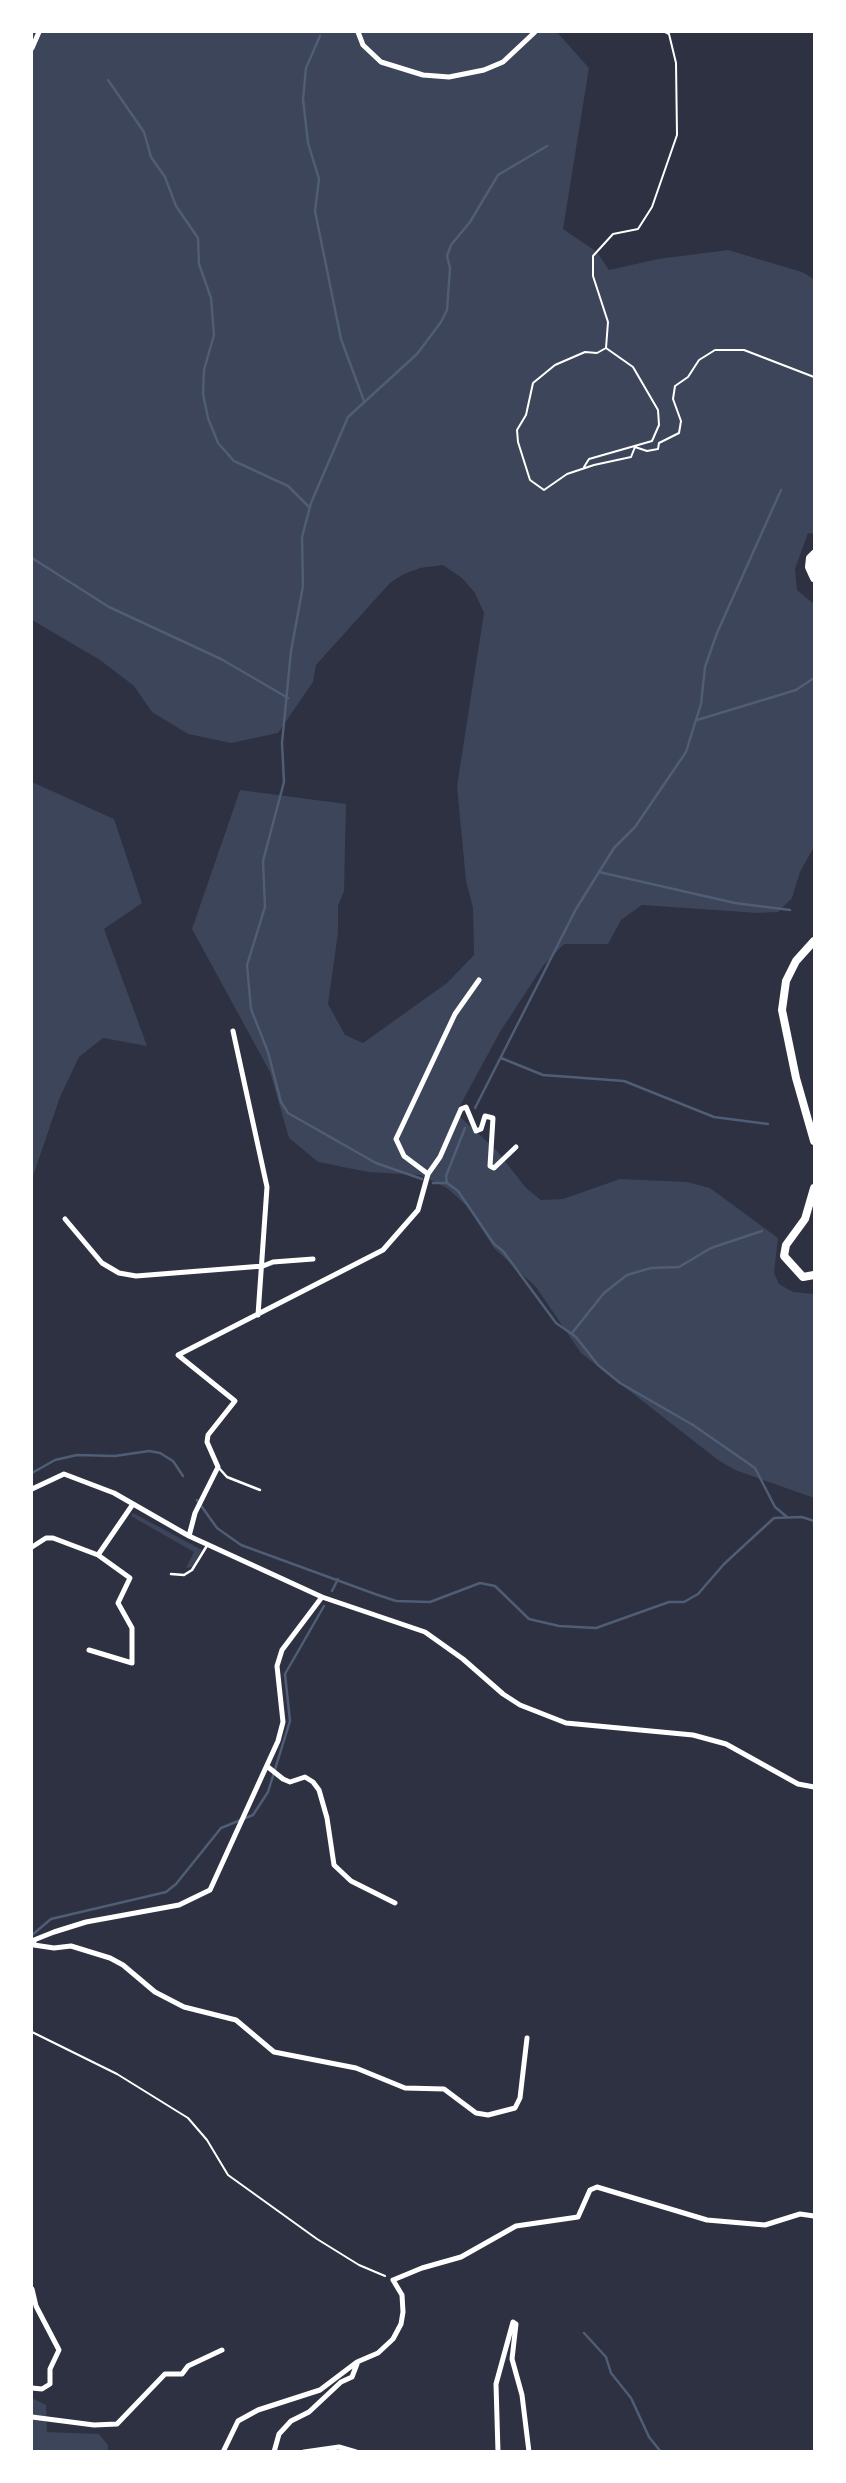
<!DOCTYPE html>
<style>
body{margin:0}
#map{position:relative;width:846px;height:2483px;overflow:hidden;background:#2d3142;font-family:Ubuntu,sans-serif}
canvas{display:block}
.frame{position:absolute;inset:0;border:33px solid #fff;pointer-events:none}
</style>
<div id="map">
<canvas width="846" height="2483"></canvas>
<div class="frame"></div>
</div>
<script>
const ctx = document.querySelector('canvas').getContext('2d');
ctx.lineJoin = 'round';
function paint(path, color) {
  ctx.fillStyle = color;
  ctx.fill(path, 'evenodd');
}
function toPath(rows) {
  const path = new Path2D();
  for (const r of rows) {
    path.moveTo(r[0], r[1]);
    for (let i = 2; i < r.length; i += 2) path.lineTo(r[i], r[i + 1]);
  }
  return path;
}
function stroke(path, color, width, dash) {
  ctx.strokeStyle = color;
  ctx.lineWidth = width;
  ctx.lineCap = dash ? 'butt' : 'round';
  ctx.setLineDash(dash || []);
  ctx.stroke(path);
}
const green = toPath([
 [32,32,557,32,589,68,563,229,597,252,609,270,658,259,728,250,802,272,814,279,814,534,808,533,795,569,797,590,814,604,814,847,800,872,792,898,778,912,757,913,642,905,621,920,608,944,564,944,543,966,500,1032,456,1113,497,1151,526,1188,541,1200,563,1199,620,1179,687,1182,710,1188,778,1238,774,1273,779,1284,793,1292,814,1294,814,1498,735,1470,718,1460,581,1353,536,1287,494,1248,468,1207,447,1188,420,1175,368,1172,318,1162,289,1138,270,1072,192,929,240,790,346,804,344,891,338,906,338,933,328,1004,345,1035,363,1043,447,983,474,955,473,908,466,881,457,786,484,613,475,593,462,578,443,565,420,568,402,575,390,583,316,665,313,682,278,733,231,743,188,734,152,712,134,686,100,660,32,620],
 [32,782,114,819,142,903,104,929,147,1046,103,1038,79,1057,60,1097,32,1179],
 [133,1513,202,1550,192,1567,186,1568,194,1552,131,1516],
 [32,2398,46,2405,47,2432,99,2434,108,2445,108,2451,32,2451]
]);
const stream = toPath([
 [320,36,306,68,303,99,308,143,319,179,315,211,341,339,364,401],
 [108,80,144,132,151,157,165,177,176,206,198,238,199,264,211,298,214,335,204,370,203,394,208,418,218,443,234,461,288,486,309,507],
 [32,558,109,607,221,659,288,698],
 [697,720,796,690,814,678],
 [599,872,735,903,790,910],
 [501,1058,543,1075,624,1081,714,1117,768,1124],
 [475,1108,576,909,614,848,635,827,686,752,701,704,705,667,717,633,781,490],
 [422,1179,376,1163,288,1113,281,1102,268,1052,251,1009,247,965,265,907,263,861,284,782,282,743,291,651,303,586,302,537,311,503,348,417,417,354,441,322,447,310,450,268,447,256,451,245,470,222,498,175,547,146],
 [433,1183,447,1183,458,1191,494,1244,503,1251,556,1323,576,1337,598,1365,620,1383,693,1425,745,1461,755,1468,775,1507,787,1517],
 [447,1183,446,1176,465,1128],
 [572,1333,604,1293,627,1275,651,1268,679,1267,711,1248,762,1231],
 [32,1473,55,1460,77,1455,115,1456,149,1451,160,1453,173,1461,183,1476],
 [197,1500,217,1528,241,1545,375,1594,396,1601,430,1602,480,1583,495,1586,529,1619,559,1626,596,1628,669,1602,684,1602,698,1594,724,1564,774,1518,802,1517,814,1521],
 [332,1591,338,1579],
 [32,1935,51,1919,166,1892,176,1884,221,1828,253,1815,268,1792,290,1721,285,1674,324,1606],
 [584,2333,606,2357,611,2373,631,2398,649,2437,661,2452]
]);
const path = toPath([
 [606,348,597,353,585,352,555,365,533,383,526,415,517,430,518,442,530,480,544,490,567,474,594,465,631,457,635,447,647,451,658,449,659,443,679,433,681,421,673,399,675,386,688,377,699,360,715,350,744,350,814,377],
 [584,467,589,459,652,441,659,425,658,410,633,367,606,348,608,322,593,276,593,256,613,234,638,229,652,207,677,135,676,63,669,34,665,32],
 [32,2032,117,2074,188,2118,207,2140,228,2175,317,2239,359,2265,385,2276]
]);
const service = toPath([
 [218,1467,227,1477,260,1490],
 [171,1574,184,1575,192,1570,208,1544]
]);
const minor = toPath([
 [358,32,363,45,381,62,423,75,449,77,484,70,503,62,535,32],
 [32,48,39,32],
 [233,1031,267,1187,258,1315],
 [428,1174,404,1156,396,1139,455,1014,479,980],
 [65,1219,102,1263,119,1273,136,1276,263,1266,273,1262,313,1259],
 [32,1489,64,1474,114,1493,189,1536,322,1597,425,1632,463,1659,503,1694,520,1705,566,1723,693,1735,726,1744,798,1784,814,1787],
 [189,1536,195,1513,218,1467,207,1442,208,1435,235,1401,178,1355,383,1250,418,1210,428,1174,440,1157,461,1109,466,1107,476,1131,481,1129,485,1116,493,1118,490,1166,494,1168,516,1147],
 [32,1547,46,1538,53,1538,98,1555,130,1578,118,1603,132,1628,132,1663,89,1650],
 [98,1555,133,1504],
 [268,1767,283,1779,290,1782,305,1777,313,1782,319,1790,327,1818,334,1865,351,1881,395,1903],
 [34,1945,54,1948,71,1946,110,1958,123,1965,155,1992,184,2007,236,2020,274,2052,356,2068,405,2088,444,2089,476,2113,488,2115,515,2108,520,2098,527,2038],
 [34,1945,34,1940,54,1932,86,1922,179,1905,210,1890,278,1741,283,1722,277,1666,282,1650,322,1597],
 [32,2289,36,2306,59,2350,50,2369,50,2384,42,2389,32,2388],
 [32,2417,94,2425,117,2424,165,2374,182,2374,188,2366,222,2350],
 [223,2452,238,2421,258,2410,320,2390,357,2362,378,2353,393,2339,401,2324,403,2312,402,2295,393,2280,422,2268,461,2257,516,2226,578,2217,590,2190,597,2187,707,2220,765,2225,800,2214,814,2216],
 [274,2452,279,2434,291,2421,309,2412,341,2382,352,2377,357,2364],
 [304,2452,339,2447,356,2452],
 [498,2452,496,2384,513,2322,516,2324,512,2359,522,2395,529,2452]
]);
const secondary = toPath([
 [814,554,810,558,809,567,814,578],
 [814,941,796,961,786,981,782,1010,796,1078,814,1141],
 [814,1188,805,1219,786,1245,784,1256,803,1277,814,1275]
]);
paint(green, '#3c4559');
stroke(stream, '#4f5d75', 2.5);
stroke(path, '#fff', 2);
stroke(service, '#fff', 2.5);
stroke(minor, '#fff', 5);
stroke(secondary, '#fff', 8);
</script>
